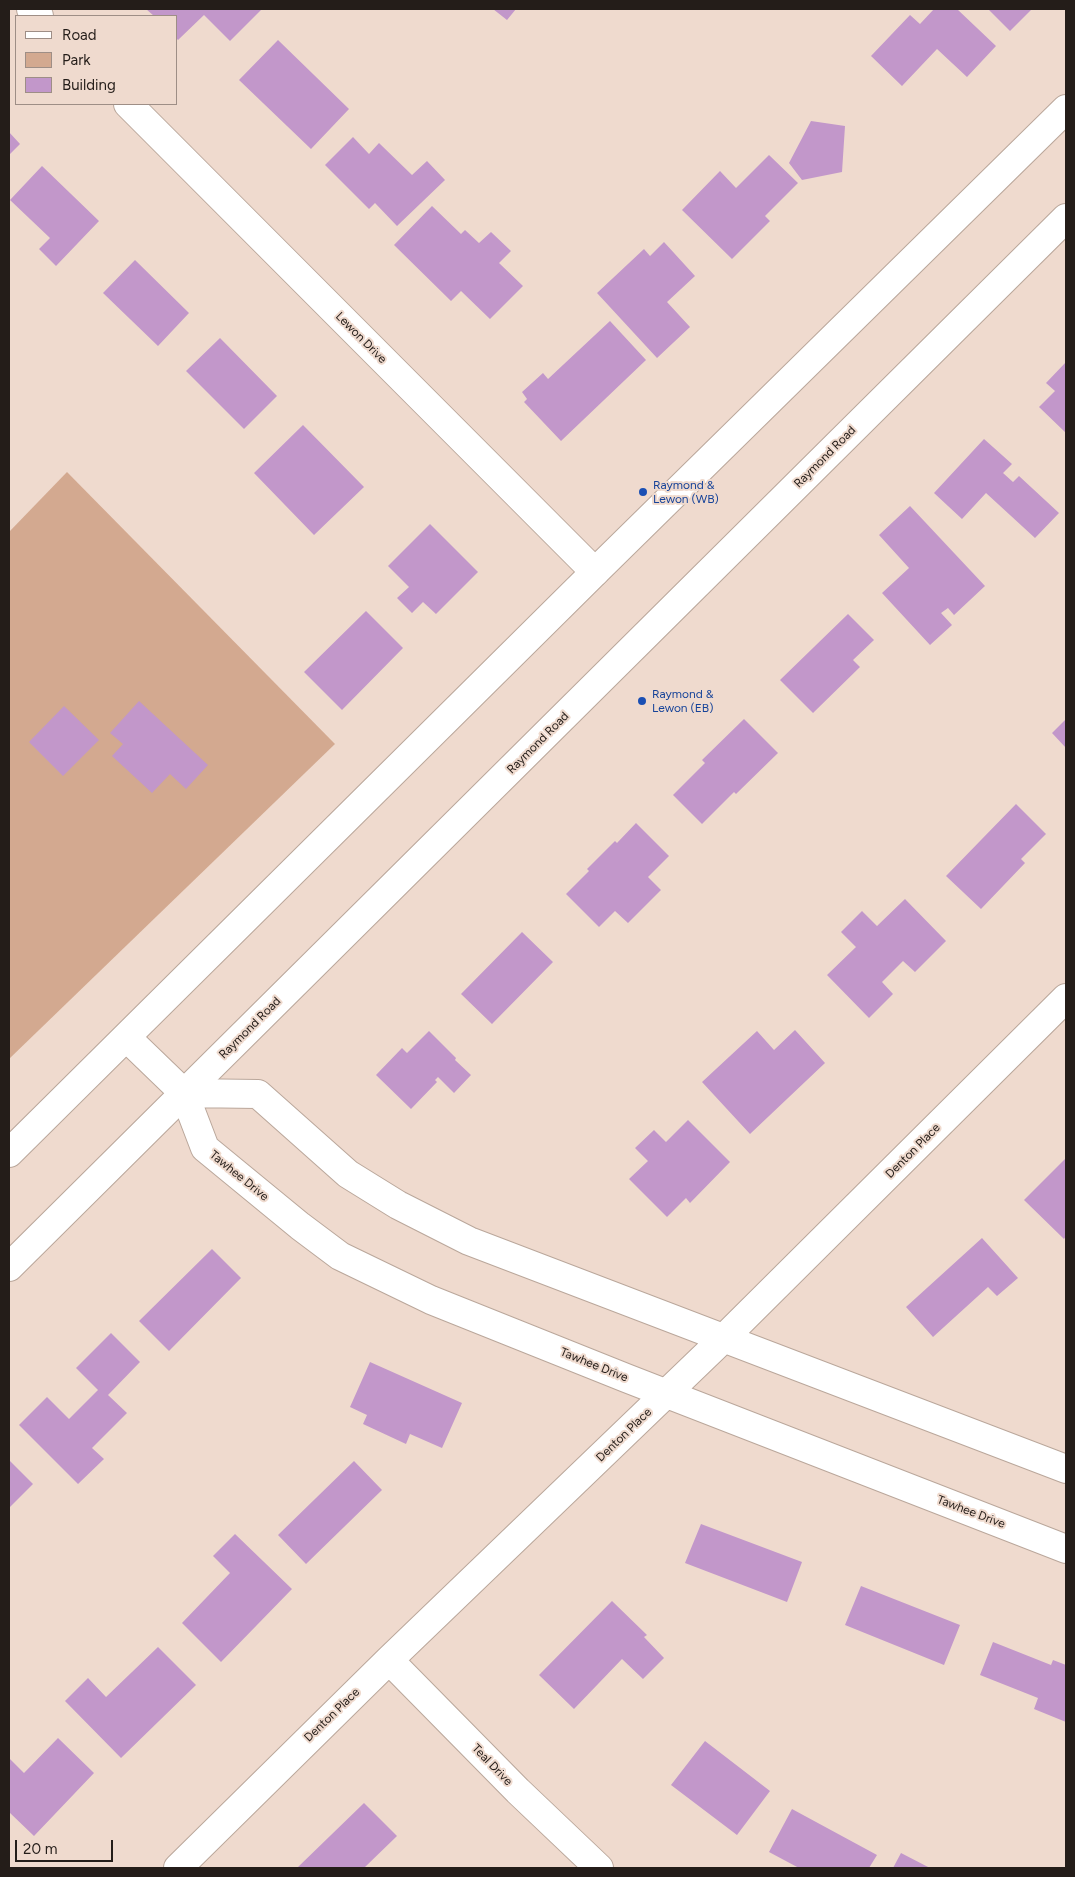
<!DOCTYPE html>
<style>
body{margin:0}
#map{position:relative;width:1075px;height:1877px;overflow:hidden;background:#efdace;font-family:Figtree,sans-serif}
canvas{display:block}
.frame{position:absolute;inset:0;border:10px solid #241d19;pointer-events:none}
.legend{position:absolute;left:15px;top:15px;width:162px;height:90px;box-sizing:border-box;background:#efdace;border:1px solid #9e8e86;margin:0;padding:6px 9px;list-style:none;font-size:15px;color:#241d19}
.legend li{display:flex;align-items:center;gap:10px;height:25px}
.legend b{width:25px;border:1px solid #9e8e86}
.scale{position:absolute;left:15px;top:1840px;width:98px;height:22px;box-sizing:border-box;border:2px solid #241d19;border-top:0;padding-left:6px;font-size:15px;line-height:18px;white-space:nowrap;color:#241d19;-webkit-text-stroke:4px #efdace;paint-order:stroke}
</style>
<div id="map">
<canvas width="1075" height="1877"></canvas>
<div class="frame"></div>
<ul class="legend">
<li><b style="height:6px;background:#fff"></b>Road</li>
<li><b style="height:14px;background:#d3a990"></b>Park</li>
<li><b style="height:14px;background:#c297ca"></b>Building</li>
</ul>
<div class="scale">20 m</div>
</div>
<script>
const ctx = document.querySelector('canvas').getContext('2d');
ctx.lineJoin = 'round';
function paint(path, color) {
  ctx.fillStyle = color;
  ctx.fill(path, 'evenodd');
}
function toPath(rows) {
  const path = new Path2D();
  for (const r of rows) {
    path.moveTo(r[0], r[1]);
    for (let i = 2; i < r.length; i += 2) path.lineTo(r[i], r[i + 1]);
  }
  return path;
}
function stroke(path, color, width, dash) {
  ctx.strokeStyle = color;
  ctx.lineWidth = width;
  ctx.lineCap = dash ? 'butt' : 'round';
  ctx.setLineDash(dash || []);
  ctx.stroke(path);
}
function drawText(font, color, halo, rows, align = 'center') {
  ctx.font = font + ' Figtree,sans-serif';
  ctx.lineWidth = 4;
  ctx.setLineDash([]);
  ctx.textBaseline = 'middle';
  ctx.strokeStyle = halo;
  ctx.fillStyle = color;
  for (const [text, x, y, turn = 0] of rows) {
    ctx.save();
    ctx.translate(x, y);
    ctx.rotate((+turn || 0) * Math.PI / 180);
    ctx.textAlign = isNaN(turn) ? turn : align;
    if (halo) ctx.strokeText(text, 0, 0);
    ctx.fillText(text, 0, 0);
    ctx.restore();
  }
}
const green = toPath([
 [67,472,335,744,9,1059,9,532]
]);
const building = toPath([
 [146,9,262,9,230,41,204,15,178,40,176,38,176,16,154,16],
 [493,9,516,9,507,20],
 [934,9,957,9,996,46,967,77,937,49,902,86,871,56,910,15,920,24],
 [988,9,1032,9,1010,31],
 [278,40,349,109,311,149,239,80],
 [811,121,845,126,842,172,802,180,789,163],
 [9,132,20,144,9,155],
 [353,137,369,154,379,143,412,175,427,161,445,180,397,226,375,203,369,209,325,165],
 [769,155,798,183,765,216,770,221,732,259,682,210,720,171,736,188],
 [42,166,99,221,56,266,39,249,50,238,10,200],
 [432,206,461,234,465,230,479,243,491,232,511,251,499,263,523,286,490,319,461,291,451,301,394,245],
 [664,242,695,276,667,302,690,327,657,358,597,293,644,249,650,256],
 [135,260,189,313,158,346,103,293],
 [610,321,646,360,561,441,524,402,527,399,522,392,543,373,548,379],
 [220,338,277,396,244,429,186,371],
 [1066,362,1066,433,1039,407,1055,391,1046,383],
 [303,425,364,487,314,535,254,473],
 [984,439,1012,464,1003,473,1013,482,1019,476,1059,513,1035,538,986,493,962,519,934,493],
 [910,506,985,586,954,615,948,608,941,613,952,625,930,645,882,593,909,568,879,535],
 [430,524,478,572,436,614,423,602,412,613,397,598,409,587,388,566],
 [366,611,403,648,342,710,304,672],
 [848,614,874,640,853,660,860,667,813,713,780,680],
 [139,701,208,765,186,789,170,774,152,793,112,756,123,744,110,733],
 [64,706,99,740,63,776,29,742],
 [744,719,778,753,736,794,734,792,702,824,673,795,705,763,702,760],
 [1066,719,1066,748,1052,733],
 [1016,804,1046,834,1021,859,1025,863,981,909,946,876],
 [636,823,669,856,648,877,661,890,628,923,615,911,599,927,566,894,589,871,587,869,615,841,617,843],
 [905,899,946,941,915,972,903,961,882,982,893,994,869,1018,827,975,856,947,841,932,862,911,877,926],
 [522,932,553,962,492,1024,461,994],
 [795,1030,825,1063,750,1134,702,1082,757,1031,774,1050],
 [429,1031,456,1058,455,1060,471,1075,454,1093,438,1077,435,1080,437,1082,411,1109,376,1075,402,1048,407,1053],
 [688,1120,730,1162,690,1203,686,1198,667,1217,629,1179,648,1161,635,1148,654,1130,666,1142],
 [1066,1158,1066,1236,1064,1239,1024,1200],
 [982,1238,1018,1278,997,1296,988,1287,933,1337,906,1307],
 [212,1249,241,1278,169,1351,139,1321],
 [111,1333,140,1362,108,1395,127,1413,92,1448,104,1459,78,1484,19,1425,47,1397,69,1419,98,1390,76,1368],
 [370,1362,462,1403,442,1448,410,1434,406,1444,363,1424,367,1415,350,1407],
 [9,1460,33,1484,9,1508],
 [354,1461,382,1490,306,1564,278,1535],
 [701,1524,802,1562,787,1602,685,1563],
 [235,1534,292,1589,221,1662,182,1623,230,1573,213,1556],
 [861,1586,960,1625,944,1665,845,1625],
 [612,1601,647,1635,644,1637,664,1658,643,1679,622,1659,574,1709,539,1675],
 [993,1642,1051,1665,1053,1660,1066,1665,1066,1722,1034,1709,1038,1698,980,1675],
 [158,1647,196,1685,121,1758,65,1701,88,1678,106,1697],
 [58,1738,94,1773,34,1836,9,1812,9,1758,24,1773],
 [705,1741,770,1791,737,1835,671,1785],
 [364,1803,397,1836,364,1868,297,1868],
 [792,1809,877,1855,869,1868,799,1868,769,1852],
 [901,1853,930,1868,893,1868]
]);
const minor = toPath([
 [31,9,39,16],
 [128,104,595,572],
 [127,1038,184,1093,205,1148,300,1226,340,1256,431,1300,626,1378,1066,1549],
 [184,1093,258,1094,348,1174,398,1205,469,1241,1066,1469],
 [389,1660,518,1791,599,1868],
 [178,1868,389,1660,725,1337,1066,998]
]);
const major = toPath([
 [9,1153,595,572,1066,109],
 [9,1267,1066,218]
]);
const markers = [
 [643,492,5,"#1a4fb4"],
 [642,701,5,"#1a4fb4"]
];
const streetNames = [
 ["Lewon Drive",361,338,45],
 ["Raymond Road",825,457,-45],
 ["Raymond Road",538,743,-45],
 ["Raymond Road",250,1028,-45],
 ["Denton Place",913,1151,-45],
 ["Tawhee Drive",239,1176,39],
 ["Tawhee Drive",594,1365,22],
 ["Denton Place",624,1435,-44],
 ["Tawhee Drive",971,1512,21],
 ["Denton Place",332,1715,-44],
 ["Teal Drive",492,1765,46]
];
const transitNames = [
 ["Raymond &",653,485],
 ["Lewon (WB)",653,499],
 ["Raymond &",652,694],
 ["Lewon (EB)",652,708]
];
paint(green, '#d3a990');
paint(building, '#c297ca');
stroke(minor, '#baa79b', 30);
stroke(major, '#baa79b', 30);
stroke(minor, '#fff', 28);
stroke(major, '#fff', 28);
for (const [x, y, r, color] of markers) {
  const dot = new Path2D();
  dot.arc(x, y, r, 0, 2 * Math.PI);
  ctx.fillStyle = color;
  ctx.fill(dot);
  stroke(dot, '#efdace', 2);
}
drawText('12px', '#241d19', '#efdace', streetNames);
drawText('12px', '#164399', '#efdace', transitNames, 'left');
</script>
